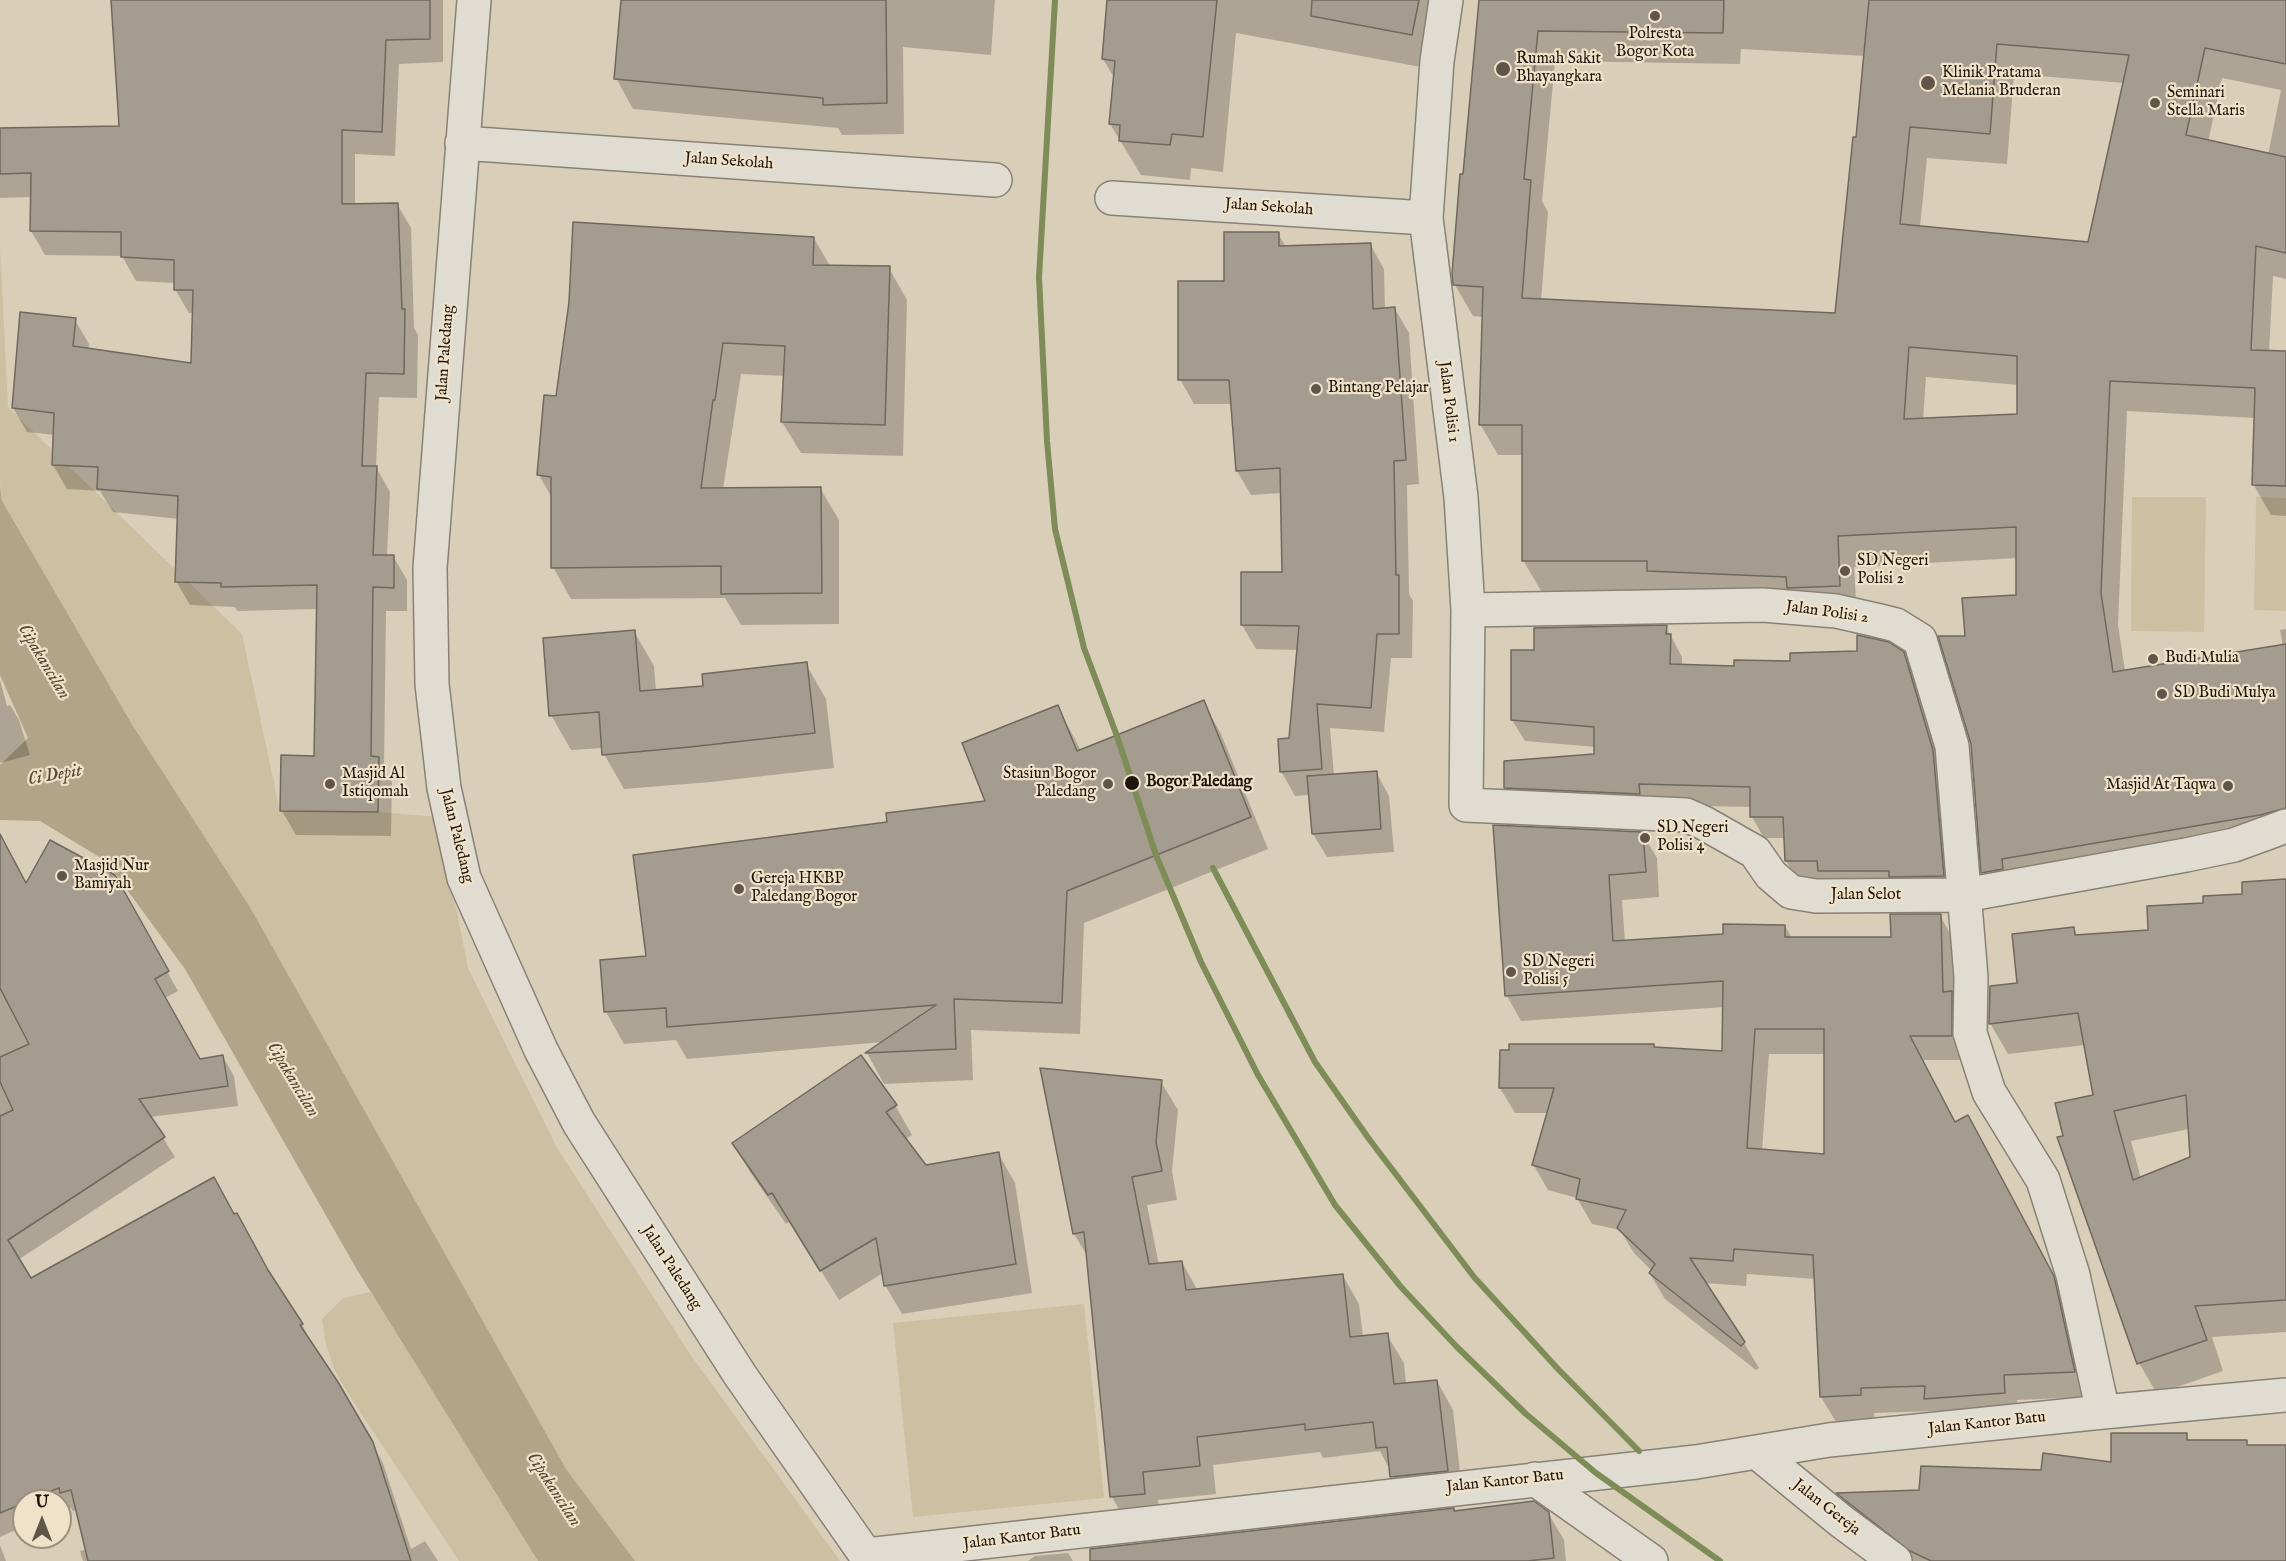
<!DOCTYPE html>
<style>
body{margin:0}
#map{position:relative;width:2286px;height:1561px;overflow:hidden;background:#d9ceb8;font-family:"IM FELL English",serif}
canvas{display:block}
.north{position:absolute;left:12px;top:1489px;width:60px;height:60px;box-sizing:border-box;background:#efe2c8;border:2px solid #9b907d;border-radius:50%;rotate:0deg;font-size:16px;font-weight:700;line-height:24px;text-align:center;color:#1e150d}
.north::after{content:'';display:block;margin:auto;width:21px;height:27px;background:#5f5649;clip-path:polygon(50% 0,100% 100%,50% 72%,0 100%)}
</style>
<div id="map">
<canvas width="2286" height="1561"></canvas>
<div class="north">U</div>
</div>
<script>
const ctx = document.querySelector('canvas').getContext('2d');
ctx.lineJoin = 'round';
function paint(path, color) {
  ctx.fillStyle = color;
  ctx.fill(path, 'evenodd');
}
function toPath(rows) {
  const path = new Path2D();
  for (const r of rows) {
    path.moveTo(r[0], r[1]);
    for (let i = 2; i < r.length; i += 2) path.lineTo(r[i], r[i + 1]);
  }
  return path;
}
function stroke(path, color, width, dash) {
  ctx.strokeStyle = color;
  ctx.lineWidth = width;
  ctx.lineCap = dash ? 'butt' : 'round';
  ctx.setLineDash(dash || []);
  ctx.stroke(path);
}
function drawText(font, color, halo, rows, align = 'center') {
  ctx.font = font + ' "IM FELL English",serif';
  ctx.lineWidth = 4.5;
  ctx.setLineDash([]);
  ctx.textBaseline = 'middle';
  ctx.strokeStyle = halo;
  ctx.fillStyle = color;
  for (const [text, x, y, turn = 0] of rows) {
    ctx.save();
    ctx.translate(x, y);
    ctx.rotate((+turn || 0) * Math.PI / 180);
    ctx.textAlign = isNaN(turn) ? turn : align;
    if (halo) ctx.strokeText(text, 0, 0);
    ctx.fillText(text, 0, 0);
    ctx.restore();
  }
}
const green = toPath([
 [0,247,8,407,242,634,280,811,378,812,438,817,468,968,557,1148,690,1354,840,1561,634,1561,566,1470,250,907,133,726,2,501,0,480],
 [2132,497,2206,497,2204,632,2131,631],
 [2256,497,2286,498,2286,611,2254,610],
 [371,1292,486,1477,538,1561,459,1561,347,1392,334,1369,326,1344,322,1319,343,1298],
 [1084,1304,1104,1498,913,1517,893,1323]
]);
const water = toPath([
 [0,486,2,501,133,726,250,907,566,1469,635,1561,538,1561,356,1268,185,969,106,861,40,821,0,820,0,765,28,738,0,675]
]);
const shadow = toPath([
 [113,0,443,0,443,62,399,64,395,156,355,154,355,206,397,204,411,228,414,328,418,335,417,398,379,397,376,467,390,492,387,556,393,556,407,580,407,611,386,611,384,769,392,782,391,836,296,835,282,811,316,757,318,609,237,611,235,607,190,605,176,581,179,519,113,512,100,491,67,489,53,465,55,435,27,432,13,408,75,320,89,344,88,350,192,364,194,313,189,313,175,289,175,283,136,281,122,256,45,255,31,231,32,197,0,198,0,129,121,128],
 [622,0,995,0,991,55,903,47,904,134,842,135,838,128,633,109,616,78],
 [1109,0,1445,0,1432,69,1236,33,1223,172,1191,168,1190,180,1141,175,1110,124,1115,79,1103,59],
 [1481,0,2286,0,2286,279,2273,276,2269,352,2286,352,2286,516,2271,515,2253,484,2255,418,2127,411,2118,625,2125,671,2283,646,2280,630,2286,629,2286,843,2000,903,1983,873,1966,638,2017,596,2018,558,1854,567,1857,617,1660,591,1541,591,1523,560,1523,455,1498,455,1480,424,1484,317,1473,316,1455,285],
 [1741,49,1865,56,1858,139,1836,314,1541,301,1548,212,1542,201,1555,61,1740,64],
 [2014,74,2124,83,2089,244,1920,227,1927,158,2007,164],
 [2222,78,2281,90,2268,155,2208,142],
 [1926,377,2019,385,2019,416,1923,420],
 [1278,234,1286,247,1370,244,1384,269,1385,309,1395,309,1409,333,1419,484,1407,485,1409,594,1413,601,1412,658,1391,658,1384,732,1330,728,1334,775,1376,772,1389,796,1394,852,1327,857,1313,834,1310,795,1295,796,1281,771,1290,739,1298,650,1256,649,1242,625,1284,574,1282,493,1251,495,1237,471,1233,404,1194,404,1180,379,1226,283],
 [814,238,830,266,889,268,907,300,903,456,801,453,782,422,785,376,741,374,723,489,820,488,839,520,839,624,741,625,725,598,571,599,553,567,552,498,539,475,557,398],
 [1666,627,1682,657,1682,666,1735,668,1903,653,1916,675,1945,772,1955,897,1799,882,1786,861,1786,838,1764,838,1752,817,1752,807,1651,805,1518,809,1506,788,1596,755,1596,747,1525,741,1512,720,1535,651],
 [634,631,654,666,656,691,705,687,806,664,826,699,834,768,711,782,624,789,604,754,603,748,571,750,551,715],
 [0,680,7,706,10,705,19,720,30,755,0,763],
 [1203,702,1221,734,1268,849,1084,923,1080,1034,971,1030,973,1080,884,1084,867,1053,883,1042,687,1059,676,1040,624,1044,606,1012,648,957,889,824,988,802,1058,707,1081,751],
 [1642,833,1657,858,1659,897,1622,900,1625,942,1725,935,1785,926,1792,938,1892,938,1940,915,1954,941,1965,1060,1923,1060,1956,1123,1982,1142,2067,1302,2088,1397,2017,1400,2019,1418,1940,1424,1933,1411,1874,1413,1875,1420,1836,1422,1821,1397,1815,1279,1747,1274,1746,1286,1704,1283,1744,1343,1759,1368,1756,1370,1665,1299,1650,1274,1652,1271,1634,1253,1620,1230,1592,1224,1577,1198,1548,1190,1533,1164,1548,1113,1515,1113,1500,1088,1501,1051,1654,1048,1723,1053,1724,1007,1521,1021,1507,996],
 [1769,1054,1825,1054,1825,1156,1762,1151],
 [0,843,27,886,114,876,178,991,165,998,200,1060,223,1057,234,1076,238,1106,150,1117,175,1157,18,1260,30,1280,272,1278,302,1324,311,1344,337,1383,383,1463,411,1549,425,1541,438,1561,83,1561,80,1551,87,1549,77,1510,73,1511,70,1507,60,1511,60,1501,24,1501,24,1526,0,1537],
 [2286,881,2286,1332,2212,1337,2223,1371,2157,1394,2139,1363,2065,1137,2095,1096,2085,1045,2008,1054,1990,1023,2019,984,2073,928,2078,936,2150,931,2205,904,2244,895],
 [2189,1129,2192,1158,2141,1179,2131,1141],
 [1161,1082,1178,1110,1172,1171,1177,1200,1147,1205,1159,1265,1182,1262,1198,1291,1343,1276,1359,1304,1363,1337,1387,1335,1404,1363,1406,1384,1437,1381,1453,1410,1463,1499,1408,1505,1380,1451,1323,1458,1320,1452,1213,1465,1216,1494,1158,1500,1161,1522,1128,1525,1112,1497,1088,1257,1074,1234],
 [895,1105,912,1135,905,1140,925,1167,998,1153,1015,1183,1032,1293,902,1314,885,1285,883,1273,839,1300,790,1221,786,1224,750,1172,734,1143],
 [2186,1435,2190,1442,2246,1442,2249,1447,2286,1446,2286,1561,1908,1561,1853,1518,1839,1494,1921,1492,2042,1472,2112,1464],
 [1454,1512,1548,1513,1564,1540,1566,1561,1138,1561],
 [0,1545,6,1561,0,1561],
 [1068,1553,1073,1561,1028,1561,1035,1556]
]);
const building = toPath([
 [111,0,430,0,430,39,386,40,382,132,342,130,342,204,398,203,402,309,405,309,404,374,366,373,362,466,377,466,373,555,394,555,394,588,373,587,371,756,379,757,378,812,280,811,281,755,314,756,317,585,221,587,221,583,175,582,178,496,97,489,98,467,52,465,54,413,12,408,20,312,76,318,73,346,191,363,193,290,174,290,174,260,121,257,121,232,30,231,31,173,0,174,0,128,119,126,111,0],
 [621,0,886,0,887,103,823,105,823,98,614,79,621,0],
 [1107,0,1217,0,1203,137,1172,134,1170,145,1119,141,1120,125,1109,124,1115,61,1102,59,1107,0],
 [1312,0,1419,0,1412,35,1311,16,1312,0],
 [1479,0,1724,0,1723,33,1538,31,1524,179,1531,180,1522,298,1835,313,1853,137,1856,137,1869,0,2286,0,2286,64,2205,48,2186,135,2286,157,2286,253,2256,246,2251,350,2286,351,2286,486,2252,485,2255,388,2110,381,2101,593,2113,672,2286,644,2286,808,2260,815,2002,859,2003,869,1981,873,1971,744,1938,636,1965,636,1962,598,2016,595,2016,527,1838,536,1840,586,1787,588,1786,577,1647,571,1647,561,1522,561,1522,425,1479,425,1483,287,1453,285,1452,274,1460,174,1463,174,1479,0],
 [1997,44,2129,55,2088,242,1900,224,1910,127,1990,134,1997,44],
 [1909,347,2017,356,2017,414,1904,419,1909,347],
 [573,222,814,237,813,265,890,266,885,425,781,422,785,346,723,343,715,400,713,400,701,488,821,487,822,593,721,594,721,566,551,568,551,477,537,475,544,395,556,396,569,302,573,222],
 [1224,232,1279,232,1279,246,1371,243,1373,309,1395,307,1406,460,1394,461,1396,575,1399,575,1399,634,1377,634,1371,708,1317,704,1322,769,1280,772,1278,739,1289,738,1299,626,1241,625,1241,572,1282,572,1280,468,1236,471,1229,380,1178,380,1178,281,1224,281,1224,232],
 [1667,625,1666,634,1671,634,1670,664,1734,666,1734,660,1790,661,1790,653,1857,651,1857,635,1889,642,1904,652,1933,750,1944,876,1889,877,1889,871,1818,871,1817,861,1785,861,1783,817,1750,817,1750,787,1639,784,1640,794,1504,788,1504,761,1594,754,1594,727,1511,720,1511,650,1534,650,1534,628,1667,625],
 [635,630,640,691,703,686,702,674,807,662,815,733,690,747,602,755,599,712,549,716,543,638,635,630],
 [1204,700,1251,817,1067,891,1062,1003,954,999,956,1049,865,1053,936,1005,667,1027,666,1008,604,1012,600,960,646,956,633,855,887,822,886,813,985,801,962,743,1058,705,1077,751,1204,700],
 [1377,771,1381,829,1312,834,1307,776,1377,771],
 [1493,825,1643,832,1646,872,1609,875,1613,941,1723,934,1723,924,1785,925,1785,937,1891,937,1890,914,1941,914,1943,992,1952,991,1952,1036,1910,1036,1955,1122,1968,1115,2054,1276,2075,1372,2004,1375,2005,1393,1924,1399,1925,1386,1861,1388,1861,1395,1820,1397,1813,1255,1734,1249,1733,1261,1690,1258,1745,1342,1741,1346,1649,1273,1655,1264,1617,1228,1626,1210,1576,1199,1580,1179,1532,1165,1554,1088,1499,1088,1500,1050,1509,1050,1509,1044,1654,1044,1654,1047,1722,1051,1723,981,1505,996,1493,825],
 [1755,1029,1824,1029,1824,1154,1747,1148,1755,1029],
 [0,834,26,883,50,840,115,875,169,971,155,979,200,1059,223,1055,228,1086,139,1099,165,1137,8,1240,31,1278,214,1177,234,1214,237,1213,268,1270,303,1324,300,1325,338,1382,373,1442,411,1561,88,1561,71,1490,60,1493,59,1488,24,1501,24,1503,0,1513,0,1116,13,1110,0,1082,0,1057,29,1044,0,988,0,834],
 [2286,879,2286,1300,2195,1306,2207,1340,2137,1364,2057,1137,2063,1136,2055,1103,2093,1095,2078,1013,1989,1024,1990,986,2017,983,2012,934,2074,927,2075,935,2148,930,2147,906,2203,903,2203,896,2242,894,2242,882,2286,879],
 [2186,1095,2190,1157,2133,1180,2114,1111,2186,1095],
 [861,1055,897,1105,886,1112,926,1165,999,1152,1016,1264,884,1286,876,1238,820,1271,772,1193,768,1195,732,1143,861,1055],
 [1040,1068,1162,1080,1156,1142,1162,1171,1132,1177,1149,1264,1182,1261,1186,1290,1343,1274,1350,1337,1388,1333,1394,1384,1437,1380,1448,1471,1390,1477,1387,1447,1376,1448,1373,1422,1305,1430,1305,1424,1197,1437,1200,1466,1143,1472,1145,1494,1110,1497,1084,1232,1073,1234,1040,1068],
 [2111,1433,2187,1433,2187,1440,2247,1440,2247,1445,2286,1445,2286,1561,1931,1561,1910,1551,1836,1493,1919,1490,1921,1466,2041,1470,2043,1453,2111,1462,2111,1433],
 [1534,1501,1549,1512,1554,1558,1528,1561,1090,1561,1090,1549,1454,1508,1454,1511,1534,1501]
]);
const minor = toPath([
 [1446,0,1437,61,1426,218,1461,497,1468,610,1466,805,1686,815,1704,823,1755,852,1771,875,1791,892,1816,896,1965,895,2186,855,2234,845,2286,826],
 [462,143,995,180],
 [1112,198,1426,218],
 [1468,610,1763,605,1836,611,1876,620,1896,625,1920,640,1952,746,1971,977,1970,1033,1989,1092,2043,1180,2073,1275,2103,1412],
 [1758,1453,1841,1521,1895,1561],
 [1535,1479,1651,1561],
 [867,1555,1696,1462,1829,1440,2103,1412,2286,1395]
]);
const tertiary = toPath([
 [474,0,430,568,432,684,444,788,464,878,541,1050,579,1123,740,1375,870,1561]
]);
const rail1 = toPath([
 [1055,0,1039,277,1047,441,1055,529,1084,648,1117,736,1156,855,1201,962,1258,1075,1335,1205,1401,1287,1456,1346,1526,1414,1596,1473,1720,1561],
 [1213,868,1315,1062,1369,1139,1474,1277,1558,1369,1639,1451]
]);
const markers = [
 [1655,16,6,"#5f5649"],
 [1503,69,8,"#5f5649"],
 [1928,83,8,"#5f5649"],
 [2155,103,6,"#5f5649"],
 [1316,389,6,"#5f5649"],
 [1845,571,6,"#5f5649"],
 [2153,659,6,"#5f5649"],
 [2162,694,6,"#5f5649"],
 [1132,783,8,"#1e150d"],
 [330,784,6,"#5f5649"],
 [1108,784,6,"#5f5649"],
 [2228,786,6,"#5f5649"],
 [1645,838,6,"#5f5649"],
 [62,876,6,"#5f5649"],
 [739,889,6,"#5f5649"],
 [1511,972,6,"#5f5649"]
];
const poiNames = [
 ["Polresta",1655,35,"center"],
 ["Bogor Kota",1655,53,"center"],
 ["Rumah Sakit",1516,60],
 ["Bhayangkara",1516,78],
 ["Klinik Pratama",1942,74],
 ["Melania Bruderan",1942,92],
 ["Seminari",2167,94],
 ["Stella Maris",2167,112],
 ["Bintang Pelajar",1328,389],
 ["SD Negeri",1857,562],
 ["Polisi 2",1857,580],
 ["Budi Mulia",2165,659],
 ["SD Budi Mulya",2174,694],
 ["Masjid Al",342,775],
 ["Istiqomah",342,793],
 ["Stasiun Bogor",1096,775,"right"],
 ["Paledang",1096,793,"right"],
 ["Masjid At Taqwa",2216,786,"right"],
 ["SD Negeri",1657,829],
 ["Polisi 4",1657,847],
 ["Masjid Nur",74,867],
 ["Bamiyah",74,885],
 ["Gereja HKBP",751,880],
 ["Paledang Bogor",751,898],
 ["SD Negeri",1523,963],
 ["Polisi 5",1523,981]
];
const streetNames = [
 ["Jalan Sekolah",729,162,4],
 ["Jalan Sekolah",1269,208,4],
 ["Jalan Paledang",446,353,-86],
 ["Jalan Polisi 1",1448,402,83],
 ["Jalan Polisi 2",1827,613,8],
 ["Jalan Paledang",456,836,76],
 ["Jalan Selot",1866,896],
 ["Jalan Paledang",671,1268,57],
 ["Jalan Kantor Batu",1987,1424,-6],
 ["Jalan Kantor Batu",1505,1482,-6],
 ["Jalan Gereja",1826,1508,38],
 ["Jalan Kantor Batu",1022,1538,-7]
];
const stopNames = [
 ["Bogor Paledang",1146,783]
];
const waterNames = [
 ["Cipakancilan",43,662,59],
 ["Ci Depit",55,776,-10],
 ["Cipakancilan",292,1080,59],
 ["Cipakancilan",553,1490,57]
];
paint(green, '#cdbfa2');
paint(water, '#b2a489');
paint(shadow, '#0003');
paint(building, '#a49c8e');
stroke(building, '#6f685d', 1.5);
stroke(minor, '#898274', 36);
stroke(tertiary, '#898274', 36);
stroke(minor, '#e1dcd1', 33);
stroke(tertiary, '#e1dcd1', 33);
stroke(rail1, '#7e8c57', 6);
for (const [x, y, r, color] of markers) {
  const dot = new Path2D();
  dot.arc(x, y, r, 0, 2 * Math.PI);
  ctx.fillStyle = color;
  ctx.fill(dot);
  stroke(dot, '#efe2c8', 2);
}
drawText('16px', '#1e150d', '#efe2c8', poiNames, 'left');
drawText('16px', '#1e150d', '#efe2c8', streetNames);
drawText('bold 16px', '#1e150d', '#efe2c8', stopNames, 'left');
drawText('italic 18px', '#534737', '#efe2c8', waterNames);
</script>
